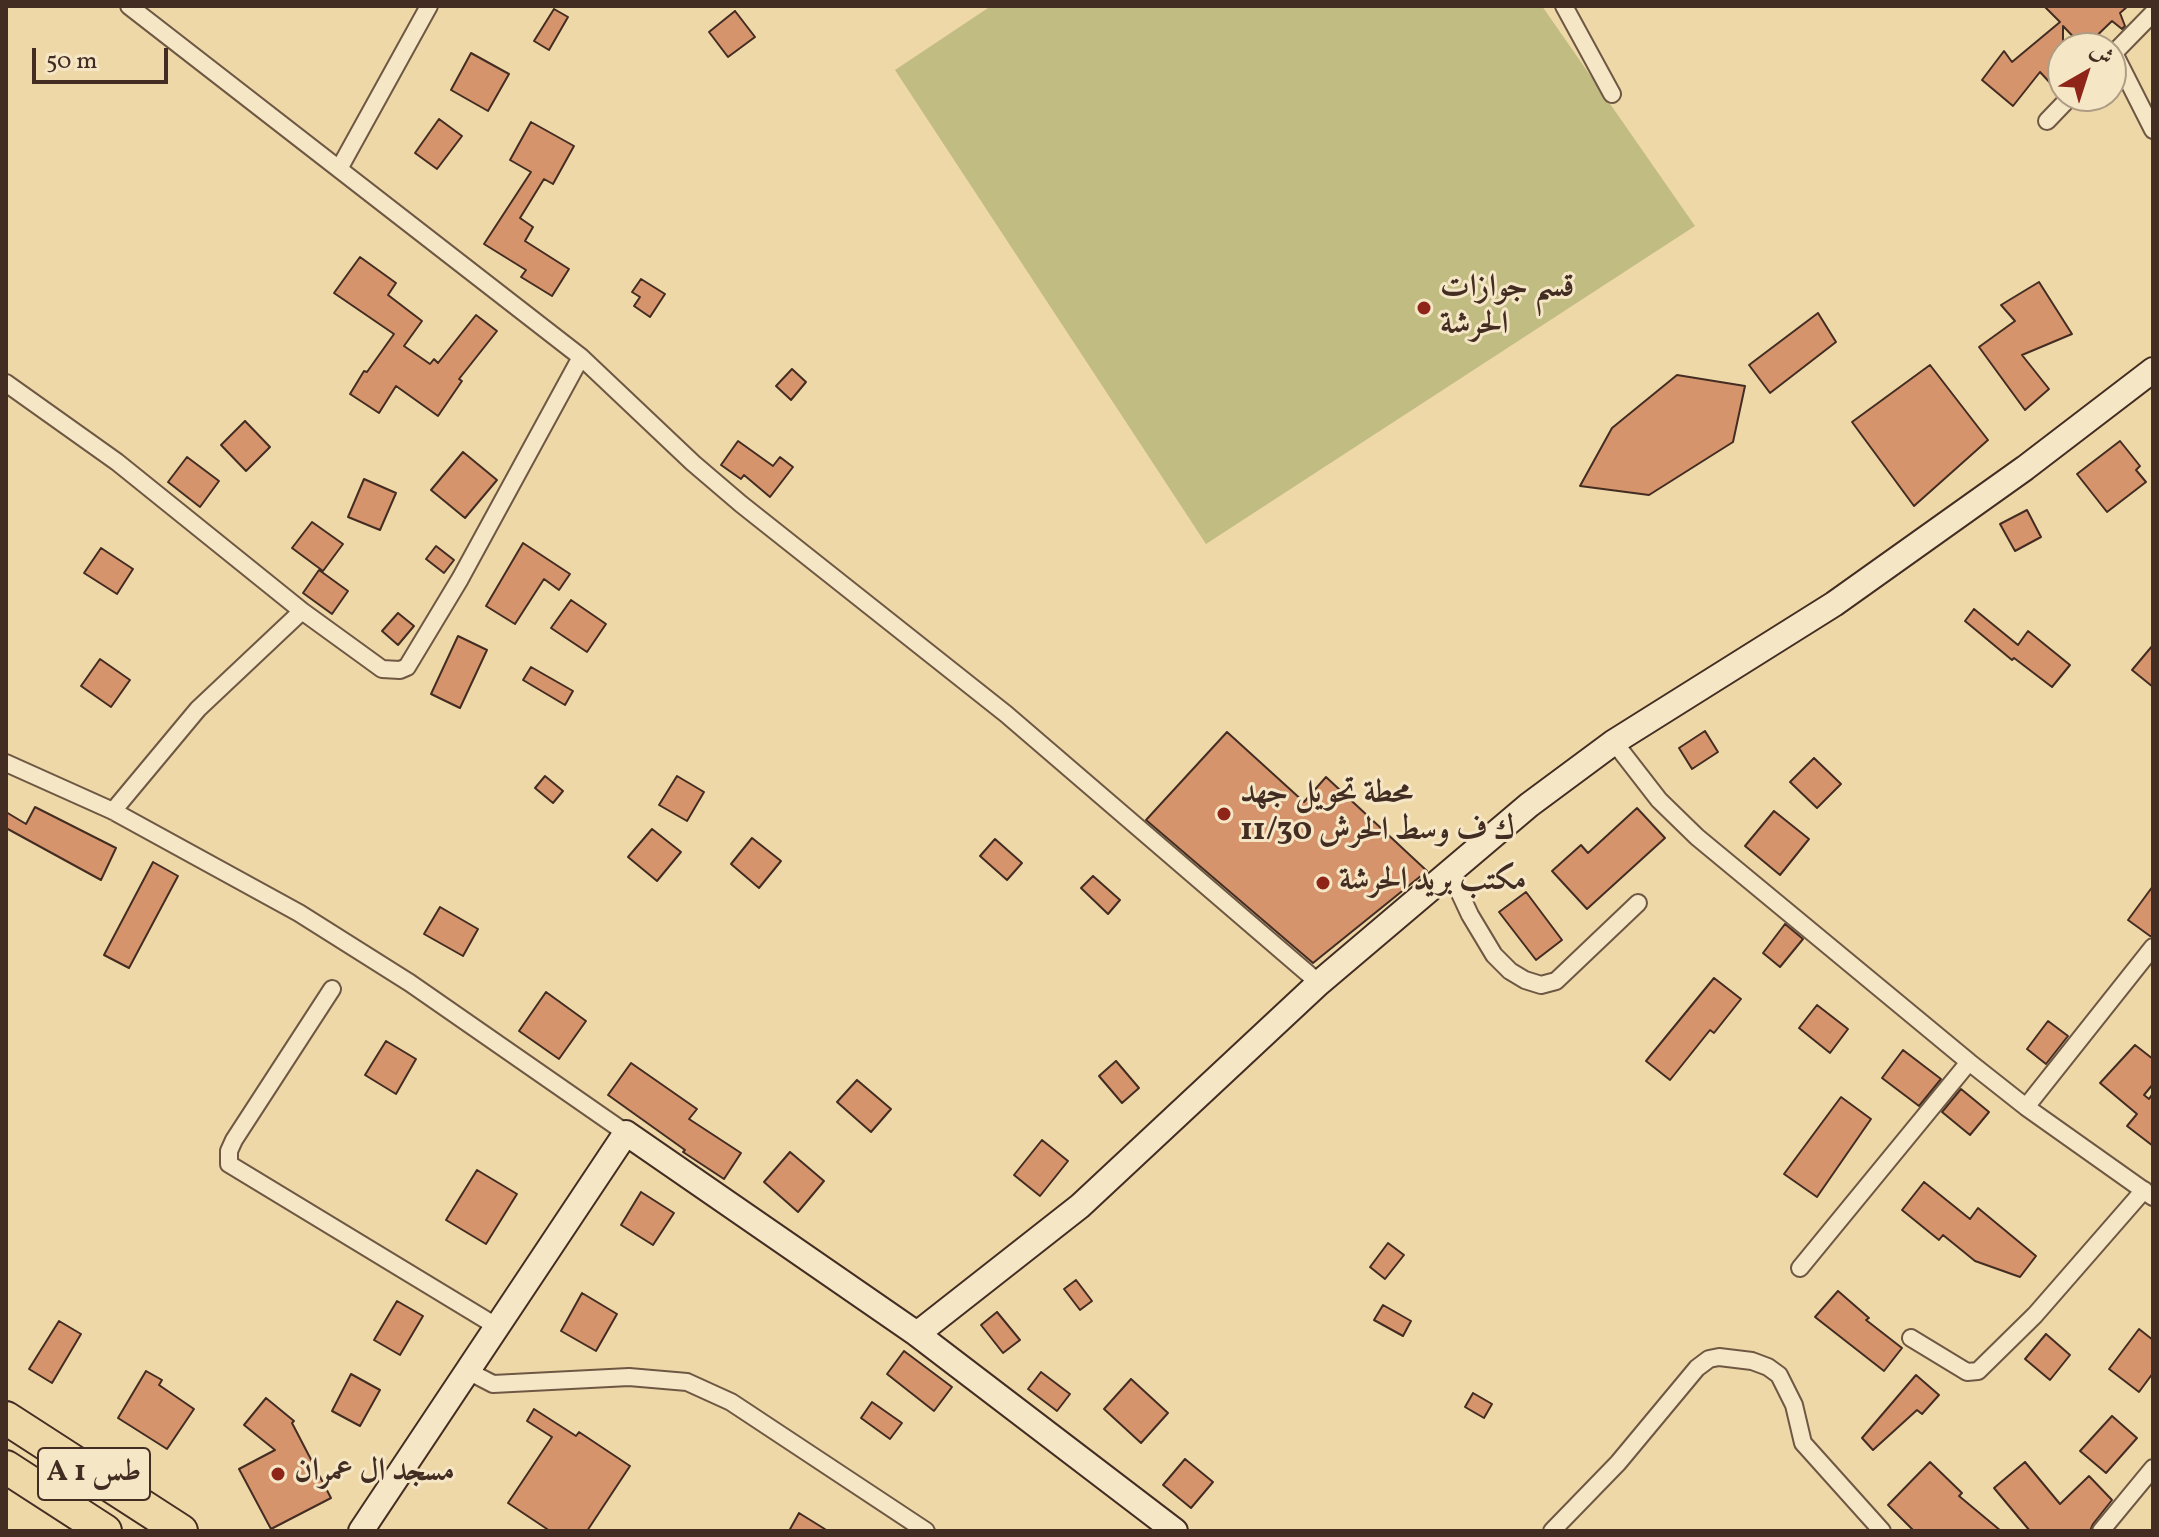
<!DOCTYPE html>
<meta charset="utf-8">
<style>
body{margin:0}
#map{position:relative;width:2159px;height:1537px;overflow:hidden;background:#efd8a8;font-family:Vollkorn,Amiri,serif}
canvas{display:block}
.frame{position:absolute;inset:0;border:8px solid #432d22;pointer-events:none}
.north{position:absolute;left:2047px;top:32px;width:80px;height:80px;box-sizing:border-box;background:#f5e6c6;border:2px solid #ae9c84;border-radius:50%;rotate:39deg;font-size:22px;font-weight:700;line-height:32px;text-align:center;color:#432d22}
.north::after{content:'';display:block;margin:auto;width:28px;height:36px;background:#8f2418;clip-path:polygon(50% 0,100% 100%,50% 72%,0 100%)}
.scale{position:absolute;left:32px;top:48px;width:136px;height:36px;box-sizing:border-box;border:4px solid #432d22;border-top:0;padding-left:10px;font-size:24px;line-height:28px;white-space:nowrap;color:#432d22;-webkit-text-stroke:6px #f5e6c6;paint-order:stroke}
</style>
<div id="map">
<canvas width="2159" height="1537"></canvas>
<div class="frame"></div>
<div class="north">ش</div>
<div class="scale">50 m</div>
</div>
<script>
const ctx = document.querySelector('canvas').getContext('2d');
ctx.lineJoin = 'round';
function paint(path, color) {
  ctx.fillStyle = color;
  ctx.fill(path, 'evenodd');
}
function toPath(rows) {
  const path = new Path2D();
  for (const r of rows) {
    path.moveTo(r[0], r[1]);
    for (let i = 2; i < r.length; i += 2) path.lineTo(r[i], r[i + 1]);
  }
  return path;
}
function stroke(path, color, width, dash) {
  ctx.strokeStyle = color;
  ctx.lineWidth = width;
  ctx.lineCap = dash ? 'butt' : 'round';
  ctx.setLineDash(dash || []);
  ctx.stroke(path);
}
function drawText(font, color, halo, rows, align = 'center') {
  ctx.font = font + ' Vollkorn,Amiri,serif';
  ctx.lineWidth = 6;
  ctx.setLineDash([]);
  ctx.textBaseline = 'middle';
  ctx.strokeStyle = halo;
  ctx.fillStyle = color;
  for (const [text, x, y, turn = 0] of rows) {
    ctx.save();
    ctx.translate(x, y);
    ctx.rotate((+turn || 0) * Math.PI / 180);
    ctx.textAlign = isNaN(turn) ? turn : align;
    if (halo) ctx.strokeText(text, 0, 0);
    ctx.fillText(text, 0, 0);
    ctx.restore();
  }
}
const green = toPath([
 [991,6,1542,6,1695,226,1206,544,895,70]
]);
const building = toPath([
 [2044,6,2128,6,2120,13,2125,26,2122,29,2112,21,2084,48,2063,26,2063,74,2053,86,2040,72,2013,106,1982,80,2004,51,2012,62,2060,22,2044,6],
 [554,9,568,17,549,50,534,41,554,9],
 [735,11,755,37,728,57,709,32,735,11],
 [471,53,509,74,488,111,451,90,471,53],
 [439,119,462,136,437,169,415,153,439,119],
 [531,122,574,146,553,184,544,179,520,218,533,227,525,241,569,269,552,296,521,277,526,270,484,244,531,172,510,160,531,122],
 [360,257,396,283,388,295,422,321,404,346,430,364,434,359,438,363,476,315,497,331,459,379,462,381,438,416,396,386,379,413,350,394,364,371,367,372,394,334,334,293,360,257],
 [641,279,665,294,650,317,634,306,640,297,632,292,641,279],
 [2039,282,2072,334,2022,355,2049,389,2025,410,1979,347,2015,321,2001,305,2039,282],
 [1818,313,1836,342,1770,393,1749,365,1818,313],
 [1930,365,1988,440,1914,506,1852,422,1930,365],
 [792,369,806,382,791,400,776,386,792,369],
 [1677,375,1745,386,1733,442,1649,495,1580,486,1612,428,1677,375],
 [245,421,270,447,246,471,221,445,245,421],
 [738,441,773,466,780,457,793,467,770,497,744,475,741,479,721,465,738,441],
 [2120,441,2140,466,2136,470,2146,482,2107,512,2077,474,2120,441],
 [463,452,497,480,465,518,431,490,463,452],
 [187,457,219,481,200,507,168,482,187,457],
 [364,479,396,493,380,530,348,517,364,479],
 [2027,510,2041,537,2015,551,2000,524,2027,510],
 [312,522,343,544,323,571,292,548,312,522],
 [523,543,570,574,559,590,544,579,515,624,486,606,523,543],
 [436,546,454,560,444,573,426,559,436,546],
 [101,548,133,569,117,594,84,573,101,548],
 [319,570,348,591,332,614,303,593,319,570],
 [571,600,606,624,587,652,551,628,571,600],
 [1974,609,2018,645,2028,631,2070,665,2052,687,2014,658,2012,660,1965,621,1974,609],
 [398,613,414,626,398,645,382,631,398,613],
 [458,636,487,650,460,708,431,694,458,636],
 [2153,645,2153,687,2132,670,2153,645],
 [100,659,130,680,111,707,81,686,100,659],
 [531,667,573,691,565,705,523,680,531,667],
 [1705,731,1718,752,1692,769,1679,748,1705,731],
 [1227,732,1304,802,1326,777,1427,871,1313,963,1146,820,1227,732],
 [1814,758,1841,784,1817,808,1790,782,1814,758],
 [545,776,563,791,553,803,535,788,545,776],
 [677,776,704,792,687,821,659,805,677,776],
 [35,807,116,848,101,880,6,828,6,812,26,824,35,807],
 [1637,808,1665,838,1587,909,1552,871,1581,845,1588,853,1637,808],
 [1774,811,1809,839,1780,875,1745,846,1774,811],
 [652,829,681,852,657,881,628,857,652,829],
 [752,838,781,861,759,888,731,864,752,838],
 [995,839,1022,863,1007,880,980,856,995,839],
 [153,862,178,876,129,968,104,955,153,862],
 [1093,876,1120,900,1108,914,1081,888,1093,876],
 [2153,886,2153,936,2150,936,2128,920,2153,886],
 [1526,892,1562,940,1536,960,1499,912,1526,892],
 [440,907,478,929,463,956,424,934,440,907],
 [1785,924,1803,939,1780,967,1763,953,1785,924],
 [1714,978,1741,999,1714,1033,1710,1030,1670,1080,1646,1061,1714,978],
 [546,992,586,1021,559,1059,519,1031,546,992],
 [1817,1005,1848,1029,1830,1053,1799,1028,1817,1005],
 [2048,1021,2068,1036,2046,1064,2027,1049,2048,1021],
 [386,1041,416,1059,396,1094,365,1075,386,1041],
 [2135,1045,2153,1059,2153,1084,2144,1095,2149,1099,2153,1093,2153,1146,2127,1126,2137,1114,2100,1083,2135,1045],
 [1903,1050,1941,1079,1919,1106,1882,1078,1903,1050],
 [1116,1061,1139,1088,1122,1103,1099,1076,1116,1061],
 [631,1063,697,1109,689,1119,741,1153,724,1179,683,1152,685,1150,608,1095,631,1063],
 [857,1080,891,1109,871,1132,837,1102,857,1080],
 [1961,1089,1989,1112,1970,1135,1942,1112,1961,1089],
 [1841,1097,1871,1119,1817,1197,1784,1174,1841,1097],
 [1042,1140,1068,1161,1040,1196,1014,1175,1042,1140],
 [790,1152,824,1181,798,1212,764,1182,790,1152],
 [477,1170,517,1194,486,1244,446,1220,477,1170],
 [1924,1182,1970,1219,1978,1208,2036,1256,2020,1277,1975,1261,1943,1235,1939,1240,1902,1210,1924,1182],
 [641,1192,674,1213,653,1245,621,1225,641,1192],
 [1388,1243,1404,1255,1385,1279,1370,1267,1388,1243],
 [1076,1280,1092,1301,1080,1310,1064,1289,1076,1280],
 [1838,1291,1869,1318,1866,1320,1902,1348,1884,1371,1815,1317,1838,1291],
 [582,1293,617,1314,596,1351,561,1331,582,1293],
 [397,1301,423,1316,400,1355,374,1340,397,1301],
 [1383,1305,1411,1321,1403,1336,1374,1320,1383,1305],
 [997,1312,1020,1340,1003,1353,981,1325,997,1312],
 [59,1321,81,1334,52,1383,29,1369,59,1321],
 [2139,1329,2153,1340,2153,1373,2139,1392,2109,1369,2139,1329],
 [2046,1334,2070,1355,2050,1380,2025,1359,2046,1334],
 [904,1351,952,1387,934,1411,887,1374,904,1351],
 [146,1371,162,1380,159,1385,194,1409,167,1449,118,1418,146,1371],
 [1041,1372,1070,1394,1057,1411,1028,1389,1041,1372],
 [351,1374,380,1390,360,1426,332,1411,351,1374],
 [1916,1375,1939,1395,1922,1414,1917,1410,1873,1450,1862,1438,1916,1375],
 [1131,1379,1168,1413,1141,1443,1104,1409,1131,1379],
 [1473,1393,1492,1404,1484,1418,1465,1407,1473,1393],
 [266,1398,294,1421,292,1423,331,1498,271,1529,239,1469,275,1450,244,1425,266,1398],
 [872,1402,902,1423,890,1439,861,1418,872,1402],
 [534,1409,576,1436,579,1432,630,1466,587,1531,550,1531,508,1503,552,1437,527,1421,534,1409],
 [2112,1416,2137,1438,2106,1473,2080,1451,2112,1416],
 [1185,1459,1213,1482,1191,1508,1163,1485,1185,1459],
 [1930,1462,1962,1493,1959,1496,2001,1531,1914,1531,1888,1505,1930,1462],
 [2025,1462,2060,1504,2089,1476,2112,1500,2093,1524,2090,1531,2030,1531,1994,1488,2025,1462],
 [799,1513,828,1531,789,1531,799,1513]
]);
const street = toPath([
 [129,6,581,357,693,463,741,504,1006,714,1319,983],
 [1564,6,1612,94],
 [2114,53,2153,130],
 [2111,56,2153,13],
 [2047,121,2071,96],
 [339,169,429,6],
 [6,383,117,462,302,611,198,709,113,811],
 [302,611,382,669,400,670,407,667,460,579,581,357],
 [1614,742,1659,800,1697,837,1969,1062,2026,1107,2153,1197],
 [6,763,113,811,299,913,410,983,626,1133],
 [1449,870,1470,915,1494,955,1510,971,1525,980,1541,985,1556,981,1638,903],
 [332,989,234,1140,229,1151,229,1164,496,1326],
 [2026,1107,2153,947],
 [1800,1268,1969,1062],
 [1911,1338,1967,1372,1978,1371,2035,1315,2144,1190],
 [466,1370,493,1384,629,1377,687,1382,731,1402,926,1531],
 [1552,1531,1618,1463,1697,1368,1709,1359,1719,1357,1752,1361,1768,1367,1779,1375,1794,1405,1803,1443,1882,1531],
 [2101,1531,2153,1468]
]);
const secondary = toPath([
 [917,1334,1080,1206,1319,983,1529,805,1614,742,1834,604,2025,468,2153,370],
 [361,1531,626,1133,917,1334,1175,1531]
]);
const highway = toPath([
 [6,1418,181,1531],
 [6,1467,105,1531]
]);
const markers = [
 [1424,308,8,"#8f2418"],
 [1224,814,8,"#8f2418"],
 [1323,883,8,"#8f2418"],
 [278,1474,8,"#8f2418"]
];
const shields = [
 [94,1474,112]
];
const shieldNames = [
 ["A 1 طس",94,1474]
];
const poiNames = [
 ["قسم جوازات",1440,290],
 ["الحرشة",1440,327],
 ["محطة تحويل جهد",1240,796],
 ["11/30 ك ف وسط الحرش",1240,833],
 ["مكتب بريد الحرشة",1339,883],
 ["مسجد ال عمران",294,1474]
];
paint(green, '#c1bc82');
paint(building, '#d6946c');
stroke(building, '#432d22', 2);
stroke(street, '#6e5844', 20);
stroke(secondary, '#432d22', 28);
stroke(highway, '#432d22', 36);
stroke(street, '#f5e6c6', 16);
stroke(secondary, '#f5e6c6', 24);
stroke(highway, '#efd8a8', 32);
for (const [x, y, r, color] of markers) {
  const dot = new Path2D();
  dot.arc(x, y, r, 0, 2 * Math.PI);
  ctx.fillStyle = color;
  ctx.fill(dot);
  stroke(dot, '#f5e6c6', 3);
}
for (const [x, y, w] of shields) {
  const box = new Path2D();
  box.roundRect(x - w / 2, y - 26, w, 52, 6);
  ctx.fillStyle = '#f5e6c6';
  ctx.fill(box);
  stroke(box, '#432d22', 2);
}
drawText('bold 30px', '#432d22', null, shieldNames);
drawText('bold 32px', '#432d22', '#f5e6c6', poiNames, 'left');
</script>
